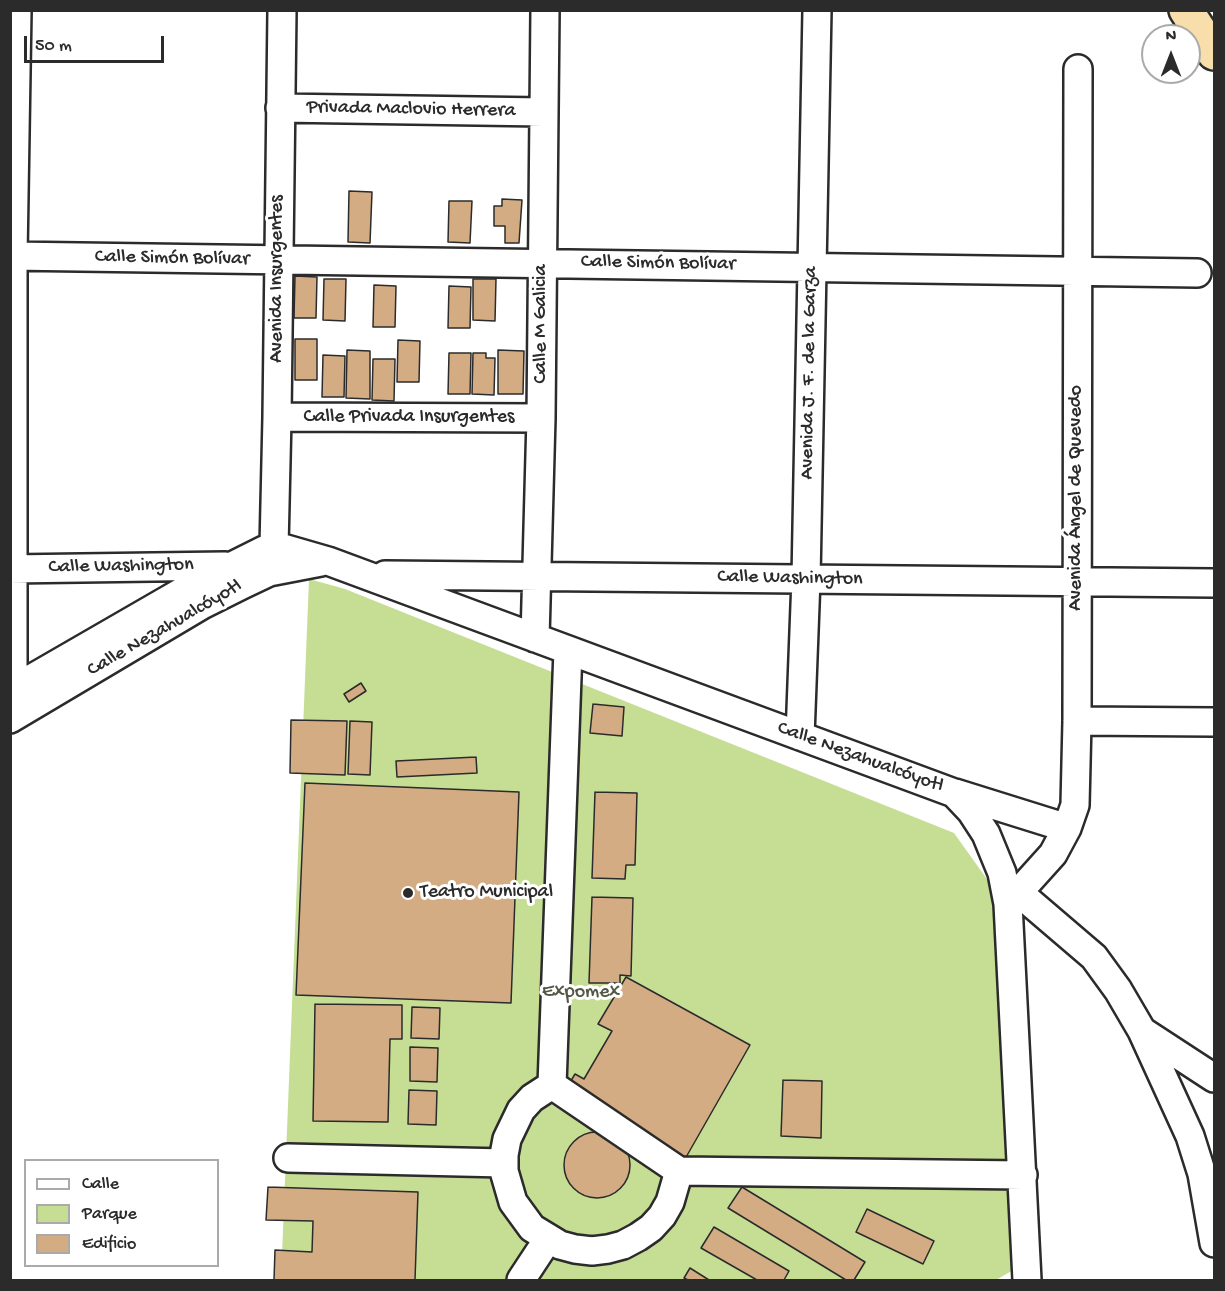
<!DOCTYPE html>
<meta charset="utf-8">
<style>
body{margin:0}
#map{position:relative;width:1225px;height:1291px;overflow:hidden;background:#fff;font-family:"Gochi Hand",sans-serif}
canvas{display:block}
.frame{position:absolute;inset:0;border:12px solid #2b2b2b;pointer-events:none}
.legend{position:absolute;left:24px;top:1159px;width:195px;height:108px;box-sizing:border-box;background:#fff;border:2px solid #aaa;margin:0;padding:8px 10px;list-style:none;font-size:18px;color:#2b2b2b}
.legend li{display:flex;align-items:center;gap:12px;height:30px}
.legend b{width:30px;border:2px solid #aaa}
.north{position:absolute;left:1141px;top:24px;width:60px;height:60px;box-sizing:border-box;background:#fff;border:2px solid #aaa;border-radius:50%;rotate:0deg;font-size:16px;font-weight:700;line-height:24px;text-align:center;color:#2b2b2b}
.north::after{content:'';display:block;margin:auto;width:21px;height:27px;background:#2b2b2b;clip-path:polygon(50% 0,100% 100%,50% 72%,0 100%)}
.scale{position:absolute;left:24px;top:36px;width:140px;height:27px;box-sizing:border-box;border:3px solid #2b2b2b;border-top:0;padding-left:8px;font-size:18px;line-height:21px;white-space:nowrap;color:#2b2b2b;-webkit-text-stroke:4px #fff;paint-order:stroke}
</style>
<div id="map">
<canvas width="1225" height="1291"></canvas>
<div class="frame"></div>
<ul class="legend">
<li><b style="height:8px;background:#fff"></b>Calle</li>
<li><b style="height:16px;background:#c5de94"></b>Parque</li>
<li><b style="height:16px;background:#d3ac84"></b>Edificio</li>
</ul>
<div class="north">N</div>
<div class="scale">50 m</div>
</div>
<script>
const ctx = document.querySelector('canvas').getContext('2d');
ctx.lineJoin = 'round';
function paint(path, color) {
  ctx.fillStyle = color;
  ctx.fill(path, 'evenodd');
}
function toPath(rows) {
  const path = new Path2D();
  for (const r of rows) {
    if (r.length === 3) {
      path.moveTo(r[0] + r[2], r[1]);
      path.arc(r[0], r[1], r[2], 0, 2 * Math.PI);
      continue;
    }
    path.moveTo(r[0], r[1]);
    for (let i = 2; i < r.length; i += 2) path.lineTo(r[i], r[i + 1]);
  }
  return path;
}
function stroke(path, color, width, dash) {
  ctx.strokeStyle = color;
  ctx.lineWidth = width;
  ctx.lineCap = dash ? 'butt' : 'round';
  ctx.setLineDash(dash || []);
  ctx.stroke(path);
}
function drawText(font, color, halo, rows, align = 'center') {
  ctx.font = font + ' "Gochi Hand",sans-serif';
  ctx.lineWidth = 6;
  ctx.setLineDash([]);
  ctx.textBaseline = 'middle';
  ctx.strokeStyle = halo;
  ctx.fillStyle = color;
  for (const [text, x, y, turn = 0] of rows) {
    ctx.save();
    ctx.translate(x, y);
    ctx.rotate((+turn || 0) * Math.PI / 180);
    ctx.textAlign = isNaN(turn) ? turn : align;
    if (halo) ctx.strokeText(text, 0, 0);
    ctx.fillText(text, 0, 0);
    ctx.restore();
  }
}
const green = toPath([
 [309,579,345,589,954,833,1004,903,1027,1262,996,1280,281,1280]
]);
const building = toPath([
 [349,191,372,192,370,243,348,242,349,191],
 [502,199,522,200,519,243,505,243,505,226,494,226,494,206,502,206,502,199],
 [449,201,472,201,470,243,448,242,449,201],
 [295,276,317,277,316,318,294,318,295,276],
 [324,279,346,279,345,321,323,320,324,279],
 [473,279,496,279,495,321,473,320,473,279],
 [374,285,396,286,395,327,373,327,374,285],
 [449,286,471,287,470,328,448,328,449,286],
 [295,339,317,339,317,380,295,380,295,339],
 [398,340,420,341,419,382,397,382,398,340],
 [347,350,370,351,370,399,346,398,347,350],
 [498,350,524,351,523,394,498,394,498,350],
 [449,353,471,353,470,394,448,394,449,353],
 [473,353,486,353,486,358,495,358,494,395,472,394,473,353],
 [323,355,345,356,344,397,322,397,323,355],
 [373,359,395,359,394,401,372,400,373,359],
 [361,683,366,691,349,702,344,694,361,683],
 [593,704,624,707,622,736,590,733,593,704],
 [291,720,347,721,345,775,290,773,291,720],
 [350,721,372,722,370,775,348,774,350,721],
 [476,757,477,773,397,777,396,761,476,757],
 [305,783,519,792,511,1003,296,995,305,783],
 [595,792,637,793,635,865,626,865,625,879,592,878,595,792],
 [592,897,633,898,631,976,620,975,620,983,589,983,592,897],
 [626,977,750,1045,685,1159,565,1091,575,1074,584,1079,612,1031,598,1024,626,977],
 [315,1004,402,1005,402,1039,390,1039,388,1122,313,1121,315,1004],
 [412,1007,440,1008,439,1039,411,1038,412,1007],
 [410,1047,438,1048,437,1082,410,1081,410,1047],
 [783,1080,822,1081,821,1138,781,1136,783,1080],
 [409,1090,437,1091,436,1125,408,1124,409,1090],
 [597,1165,33],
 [268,1187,418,1192,415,1280,274,1280,275,1250,312,1252,313,1221,266,1220,268,1187],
 [742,1187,865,1262,854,1280,846,1280,728,1208,742,1187],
 [867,1209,934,1241,923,1264,856,1232,867,1209],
 [714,1227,789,1271,784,1280,757,1280,701,1248,714,1227],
 [690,1268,709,1280,688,1280,684,1278,690,1268]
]);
const minor = toPath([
 [280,108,543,112],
 [10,256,1197,273],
 [277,417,541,418],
 [274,547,277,417,282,10],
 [10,569,225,566],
 [385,575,1214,583],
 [535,638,541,418,545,10],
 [10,691,192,586,264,550,283,548,328,561,954,793,971,811,986,834,1002,873,1008,904,1027,1280],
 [13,717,13,256,17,10],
 [10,719,202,605,242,585,269,572,321,562],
 [1077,721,1214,722],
 [800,736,806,579,817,10],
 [955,793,1067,828],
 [1018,892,1094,957,1118,990,1142,1031,1214,1078],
 [1008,904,1053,854,1067,828,1075,805,1077,721,1078,69],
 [1142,1031,1190,1136,1202,1174,1214,1243],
 [552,1085,568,650],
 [288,1158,504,1163],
 [679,1171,670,1202,662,1216,651,1228,638,1237,623,1245,608,1249,592,1251,575,1249,560,1245,532,1228,513,1202,504,1171,504,1155,507,1139,521,1110,532,1098,552,1085,679,1171,1023,1175],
 [521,1280,548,1239]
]);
const highway = toPath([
 [1186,10,1214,53]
]);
const markers = [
 [408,893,6,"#2b2b2b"]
];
const streetNames = [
 ["Privada Maclovio Herrera",411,110,1],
 ["Calle Simón Bolívar",172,259,1],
 ["Calle Simón Bolívar",658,264,1],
 ["Avenida Insurgentes",278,279,-90],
 ["Calle M Galicia",542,324,-90],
 ["Avenida J. F. de la Garza",810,373,-89],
 ["Calle Privada Insurgentes",409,418],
 ["Avenida Ángel de Quevedo",1077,498,-90],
 ["Calle Washington",121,567,-1],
 ["Calle Washington",790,579,1],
 ["Calle Nezahualcóyotl",165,629,-30],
 ["Calle Nezahualcóyotl",860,758,20]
];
const poiNames = [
 ["Teatro Municipal",420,893]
];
const parkNames = [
 ["Expomex",581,993]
];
paint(green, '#c5de94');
paint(building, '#d3ac84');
stroke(building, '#2b2b2b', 1.5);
stroke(minor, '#2b2b2b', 32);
stroke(highway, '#2b2b2b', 38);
stroke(minor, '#fff', 27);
stroke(highway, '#f8deab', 33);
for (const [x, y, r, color] of markers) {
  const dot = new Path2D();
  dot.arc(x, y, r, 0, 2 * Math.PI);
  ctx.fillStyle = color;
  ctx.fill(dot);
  stroke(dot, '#fff', 2);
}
drawText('20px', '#2b2b2b', '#fff', streetNames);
drawText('20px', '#2b2b2b', '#fff', poiNames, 'left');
drawText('20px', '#525845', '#fff', parkNames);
</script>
